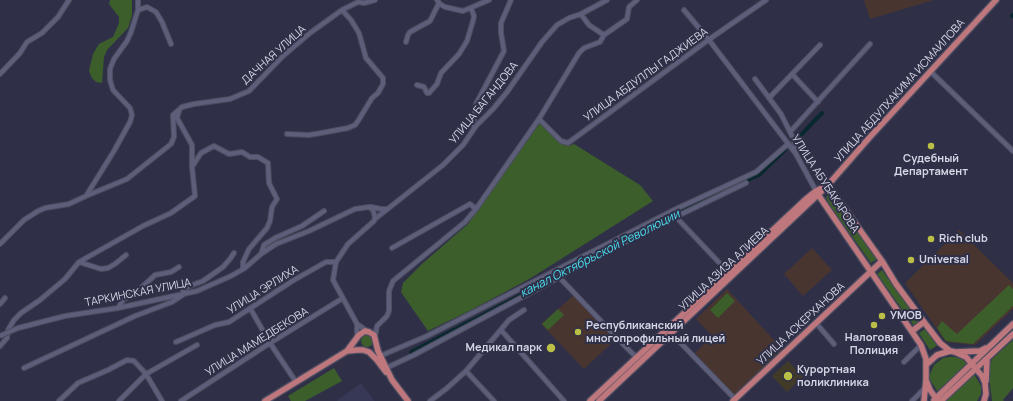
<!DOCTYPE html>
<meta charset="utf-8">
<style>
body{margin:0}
canvas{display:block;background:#2f3048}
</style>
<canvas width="1013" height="401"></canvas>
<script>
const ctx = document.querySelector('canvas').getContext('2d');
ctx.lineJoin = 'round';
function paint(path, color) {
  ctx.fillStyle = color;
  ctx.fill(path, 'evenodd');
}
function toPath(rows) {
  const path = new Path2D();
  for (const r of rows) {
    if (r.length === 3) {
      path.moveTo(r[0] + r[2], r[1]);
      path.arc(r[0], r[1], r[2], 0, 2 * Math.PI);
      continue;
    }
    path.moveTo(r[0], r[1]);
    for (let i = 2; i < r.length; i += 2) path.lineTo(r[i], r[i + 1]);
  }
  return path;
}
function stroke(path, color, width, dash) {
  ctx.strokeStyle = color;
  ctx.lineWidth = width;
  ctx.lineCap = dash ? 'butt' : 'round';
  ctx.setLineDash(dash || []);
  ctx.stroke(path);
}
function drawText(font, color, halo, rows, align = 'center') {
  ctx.font = font + ' Manrope,sans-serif';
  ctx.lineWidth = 4;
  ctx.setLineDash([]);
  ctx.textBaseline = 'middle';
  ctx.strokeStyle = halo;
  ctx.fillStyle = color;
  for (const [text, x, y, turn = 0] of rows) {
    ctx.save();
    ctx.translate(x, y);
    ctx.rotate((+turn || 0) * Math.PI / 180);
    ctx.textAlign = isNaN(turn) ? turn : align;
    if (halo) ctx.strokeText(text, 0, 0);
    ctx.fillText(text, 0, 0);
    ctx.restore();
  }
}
const built = toPath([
 [361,383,374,401,337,401]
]);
const education = toPath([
 [864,0,934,0,870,19],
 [959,230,1013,283,1013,309,975,345,946,342,905,283],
 [812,248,832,270,803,296,784,274],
 [727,289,783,350,735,396,695,353,712,336,696,319],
 [574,295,615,340,584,369,541,324]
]);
const medical = toPath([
 [788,361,803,377,787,392,772,376]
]);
const green = toPath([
 [110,0,132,0,132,15,128,28,107,50,104,57,102,83,96,82,92,78,89,71,93,54,99,44,113,37,119,23,119,17,109,4],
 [541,123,558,142,568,146,574,144,640,185,653,201,531,278,473,309,428,331,401,292,403,283,423,263,468,224,539,124],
 [831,193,877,259,871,263,829,204,826,197],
 [882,270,919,321,914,326,877,274],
 [1009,285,1013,289,1013,306,973,344,946,341,937,328,942,321,957,334],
 [727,293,735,301,718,318,710,310],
 [558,309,564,315,548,330,542,324],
 [925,329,938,345,930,350,919,333],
 [367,341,6],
 [1013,340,1013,388,1003,400,1004,401,992,401,989,376,989,368,992,359],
 [949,357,955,357,962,359,967,364,938,392,930,380,930,374,934,365,943,358],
 [334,368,342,381,305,401,291,401,288,396],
 [974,374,981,386,981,394,977,401,944,401]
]);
const canal = toPath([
 [1012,16,1013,15],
 [797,139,822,113],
 [741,183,759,175,785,150],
 [665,220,726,190],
 [411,352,562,274]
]);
const minor = toPath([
 [437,0,440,4,445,7,463,11,489,0],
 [138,10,147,7,156,12,162,22,171,44],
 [684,10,709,40,796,154,816,191],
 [581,14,583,17,589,25,604,35],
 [604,35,627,19,629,7,637,0],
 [406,42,408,35,410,32,430,21,439,3],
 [930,71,1013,151],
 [0,74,20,53,27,42,42,33,58,17,69,0],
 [792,74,818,102],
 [755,79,781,114,793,138,796,153],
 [417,85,424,87,427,93,429,93,437,84,441,73,459,54,467,41,473,21,474,16,471,8],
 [769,98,820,45],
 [539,119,561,141,568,143,711,38,766,0],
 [476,126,473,125,476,104,504,51,501,33,501,23,511,0],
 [790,132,870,44],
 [287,134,309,135,321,133,348,128,355,125,358,121,372,98,378,93,383,84,383,78,366,58,359,33,351,20,342,10],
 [192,167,201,153,214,146,229,154,242,152,250,157,258,157,268,163,269,183,277,199,272,207,270,221,267,228,249,249,243,262,243,269],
 [86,196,127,179,171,144,174,137,173,115,182,107,194,104,230,99,249,91,283,56,310,33,342,10,358,2,364,3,375,0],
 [371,207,381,209,386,209],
 [675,216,728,272],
 [375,219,443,165,463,145,476,126,493,109,507,92,542,42,557,25,569,18,581,14,607,0],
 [0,244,24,220,38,211,45,208,69,204,86,196,114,151,130,122,132,115,130,108,113,90,110,80,110,69,114,59,127,41,131,32,138,10,138,0],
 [392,248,470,204,476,209],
 [261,254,264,245,275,238,302,226,324,211],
 [79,262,101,269,108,268,115,264,126,255],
 [559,277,619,340,637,358],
 [0,304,5,298],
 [118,308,123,300,139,290,155,275,171,272,179,267],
 [250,308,270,343,296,382],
 [816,323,834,344],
 [18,328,65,316,118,308,197,291,231,276,245,268,261,254,276,244,309,231,355,209,369,207,373,210,375,217,374,221,348,244,336,262,333,280,357,324,367,331],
 [501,330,564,401],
 [670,332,735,399],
 [357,337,357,324],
 [375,337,377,326,387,316,389,311,389,291,393,281,465,222,476,209,539,119,579,53,584,48,600,42,604,35],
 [176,342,215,325,229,322,294,280,326,262,336,262],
 [0,346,7,338,8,330,14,320,21,313,40,300,65,279,79,262,143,226,171,213,195,196,192,167,192,145,177,118,179,111],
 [380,356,427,336,678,208,756,172,788,144],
 [904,362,921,345],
 [24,368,135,316,172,302,184,294,183,291,187,287,203,281,223,267,230,259,234,253],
 [386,368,414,355,640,234,746,183],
 [466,371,494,401],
 [59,401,78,383,108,370,127,360,134,361,146,374,162,401],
 [119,401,146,374,197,345],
 [181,401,270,343,343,298],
 [430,401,446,389,466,371,509,320,524,310],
 [912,401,924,389]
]);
const major = toPath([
 [828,185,882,261,896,284,924,322,940,343,950,351],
 [817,193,921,345,926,359,926,380,930,390,938,401],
 [912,331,924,322],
 [347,351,357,350,363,350,369,352,377,360,386,372],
 [957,352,980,351,986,348],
 [926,365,937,355,950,351,955,352,966,357,982,376,985,383,986,394,984,401],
 [986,381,987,359],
 [934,400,1013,324],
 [265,401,347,351,359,335,365,331,369,332,374,335,378,351,392,380,408,401],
 [590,401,806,199,816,191,828,185,869,138,996,0],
 [599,401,825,188],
 [733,401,882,261],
 [924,401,926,380],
 [941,401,1013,334]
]);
const minorBridge = toPath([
 [0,336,18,328]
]);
const markers = [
 [931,146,4,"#bac045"],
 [931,239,4,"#bac045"],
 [911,260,4,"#bac045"],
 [882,316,4,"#bac045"],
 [874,325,4,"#bac045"],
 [578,332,4,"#bac045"],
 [551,348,5,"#bac045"],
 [788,376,5,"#bac045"]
];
const streetNames = [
 ["ДАЧНАЯ УЛИЦА",274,55,-42],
 ["УЛИЦА АБДУЛЛЫ ГАДЖИЕВА",646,75,-36],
 ["УЛИЦА АБДУЛХАКИМА ИСМАИЛОВА",900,91,-48],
 ["УЛИЦА БАГАНДОВА",484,103,-51],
 ["УЛИЦА АБУБАКАРОВА",825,184,57],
 ["УЛИЦА АЗИЗА АЛИЕВА",724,269,-43],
 ["УЛИЦА ЭРЛИХА",263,290,-32],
 ["ТАРКИНСКАЯ УЛИЦА",138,293,-11],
 ["УЛИЦА АСКЕРХАНОВА",801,324,-43],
 ["УЛИЦА МАМЕДБЕКОВА",257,342,-32]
];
const poiNames = [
 ["Судебный",931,159,"center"],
 ["Департамент",931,172,"center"],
 ["Rich club",939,239],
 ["Universal",919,260],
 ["УМОВ",890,316],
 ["Республиканский",586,326],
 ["многопрофильный лицей",586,339],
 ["Налоговая",874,338,"center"],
 ["Полиция",874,351,"center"],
 ["Медикал парк",542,348,"right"],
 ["Курортная",797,370],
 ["поликлиника",797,383]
];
const waterNames = [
 ["канал Октябрьской Революции",600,254,-27]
];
paint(built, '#373856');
paint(education, '#493530');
paint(medical, '#423a29');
paint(green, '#3b5e2b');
stroke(canal, '#08282d', 4);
stroke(minor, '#4d4d61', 6);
stroke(major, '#4d4d61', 8);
stroke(minor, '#5d5e79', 4);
stroke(major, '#bd777d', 5.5);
stroke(minorBridge, '#4d4d61', 6, []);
stroke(minorBridge, '#5d5e79', 4);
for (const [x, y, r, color] of markers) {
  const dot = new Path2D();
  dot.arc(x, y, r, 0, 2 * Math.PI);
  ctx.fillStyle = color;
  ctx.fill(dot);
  stroke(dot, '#2f3048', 1.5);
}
drawText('11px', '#d5d6e5', '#2f3048', streetNames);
drawText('bold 11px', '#d5d6e5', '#2f3048', poiNames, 'left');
drawText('italic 12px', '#4cdef0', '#2f3048', waterNames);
</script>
